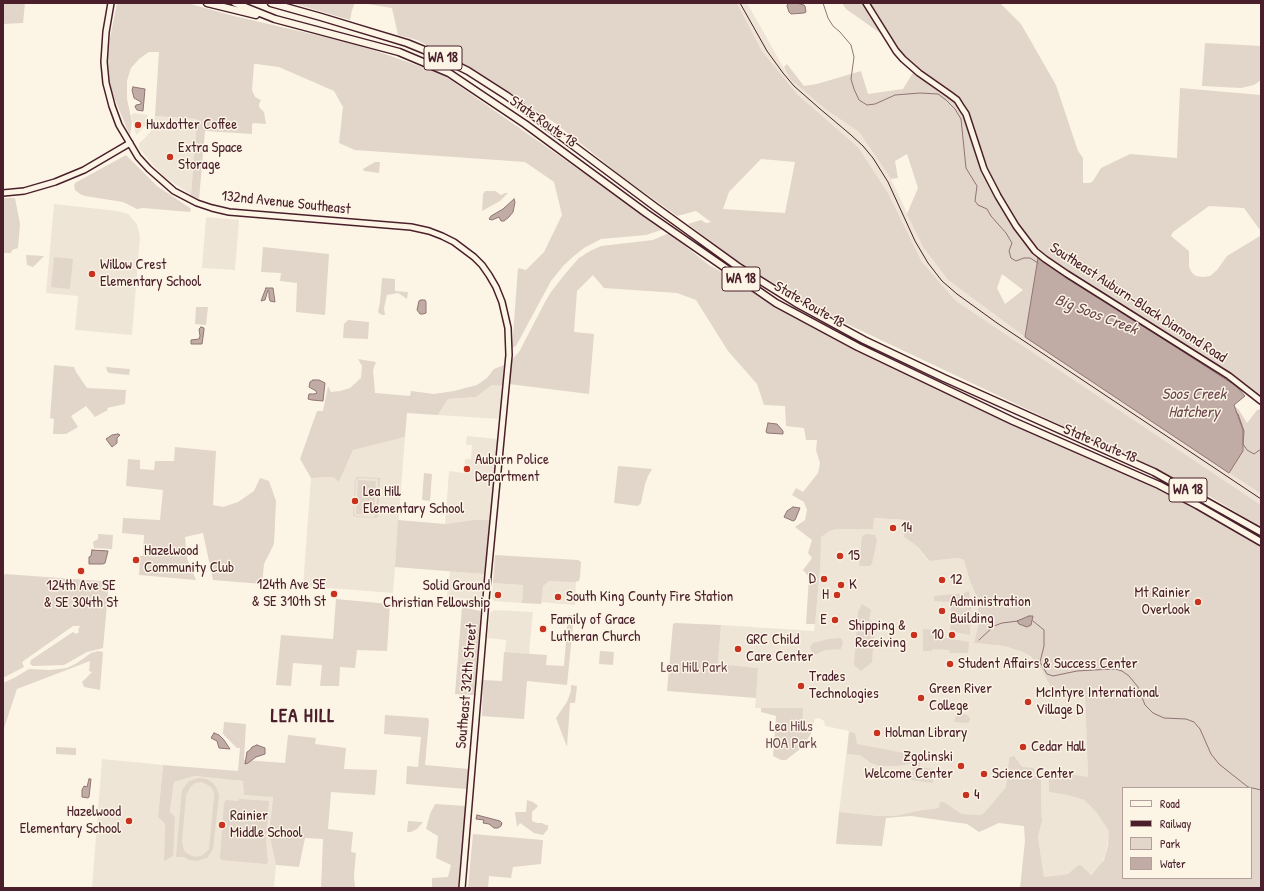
<!DOCTYPE html>
<style>
body{margin:0}
#map{position:relative;width:1264px;height:891px;overflow:hidden;background:#fcf5e5;font-family:"Patrick Hand",sans-serif}
canvas{display:block}
.frame{position:absolute;inset:0;border:4px solid #4a1f2b;pointer-events:none}
.legend{position:absolute;left:1122px;top:787px;width:130px;height:92px;box-sizing:border-box;background:#fcf5e5;border:1px solid #b59f9b;margin:0;padding:5px 7px;list-style:none;font-size:12px;color:#4a1f2b}
.legend li{display:flex;align-items:center;gap:8px;height:20px}
.legend b{width:20px;border:1px solid #b59f9b}
</style>
<div id="map">
<canvas width="1264" height="891"></canvas>
<div class="frame"></div>
<ul class="legend">
<li><b style="height:5px;background:#fcf5e5"></b>Road</li>
<li><b style="height:5px;background:#4a1f2b"></b>Railway</li>
<li><b style="height:11px;background:#e2d5ca"></b>Park</li>
<li><b style="height:11px;background:#c0aca5"></b>Water</li>
</ul>
</div>
<script>
const ctx = document.querySelector('canvas').getContext('2d');
ctx.lineJoin = 'round';
function paint(path, color) {
  ctx.fillStyle = color;
  ctx.fill(path, 'evenodd');
}
function toPath(rows) {
  const path = new Path2D();
  for (const r of rows) {
    path.moveTo(r[0], r[1]);
    for (let i = 2; i < r.length; i += 2) path.lineTo(r[i], r[i + 1]);
  }
  return path;
}
function stroke(path, color, width, dash) {
  ctx.strokeStyle = color;
  ctx.lineWidth = width;
  ctx.lineCap = dash ? 'butt' : 'round';
  ctx.setLineDash(dash || []);
  ctx.stroke(path);
}
function drawText(font, color, halo, rows, align = 'center') {
  ctx.font = font + ' "Patrick Hand",sans-serif';
  ctx.lineWidth = 3;
  ctx.setLineDash([]);
  ctx.textBaseline = 'middle';
  ctx.strokeStyle = halo;
  ctx.fillStyle = color;
  for (const [text, x, y, turn = 0] of rows) {
    ctx.save();
    ctx.translate(x, y);
    ctx.rotate((+turn || 0) * Math.PI / 180);
    ctx.textAlign = isNaN(turn) ? turn : align;
    if (halo) ctx.strokeText(text, 0, 0);
    ctx.fillText(text, 0, 0);
    ctx.restore();
  }
}
const built = toPath([
 [737,3,747,3,790,79,825,109,859,132,891,179,923,247,948,280,1025,337,1261,494,1261,505,956,301,922,262,888,193,858,147,798,95,762,51],
 [134,113,148,115,145,126,136,135,131,115],
 [155,116,197,119,191,195,165,177,154,166,139,148,139,143,145,138,151,131,154,123],
 [54,204,118,211,128,214,137,224,140,237,132,335,75,330,78,296,46,293],
 [206,217,239,220,235,270,202,268],
 [492,385,503,386,500,419,438,415,448,399,476,397],
 [467,436,498,439,490,520,473,520,445,524,449,471,464,473,465,459,471,459,472,445,466,445],
 [405,437,393,593,303,586,311,478,333,477,339,482,353,450],
 [874,518,905,520,904,537,918,547,928,561,958,558,964,560,972,581,971,585,977,597,978,607,979,621,974,643,1004,646,1023,652,1030,657,1042,670,1055,696,1085,697,1088,778,1048,771,1049,792,1067,795,1084,800,1097,813,1107,826,1109,831,1109,836,1105,856,1101,864,1090,875,1082,866,1068,874,1044,877,1038,837,1042,821,1041,798,1041,776,1034,776,1009,758,1006,787,984,813,980,815,962,814,944,802,939,808,922,810,895,816,879,816,839,812,849,731,825,726,824,721,819,718,815,719,813,724,801,723,802,708,755,708,758,668,718,665,721,625,814,631,820,569,820,537,831,531,837,529,855,528],
 [450,571,484,574,481,598,477,600,447,597],
 [540,578,576,581,575,605,538,602],
 [493,583,523,585,522,603,494,601,492,597],
 [494,610,533,612,529,654,505,652,506,640,487,638,490,613],
 [102,759,163,765,158,817,165,824,164,861,174,782,193,776,244,781,244,795,273,796,269,833,276,865,274,888,92,888]
]);
const green = toPath([
 [3,3,25,3,23,23,3,24],
 [117,3,187,3,234,16,359,45,442,74,664,229,646,235,601,239,584,248,574,256,564,265,551,281,516,346,512,348,518,268,526,270,544,252,562,215,554,182,525,162,355,150,339,143,343,107,334,91,279,67,256,64,254,64,252,90,255,97,261,100,259,104,259,107,264,112,266,124,254,123,252,124,252,134,205,131,199,199,191,195,197,119,155,116,159,52,149,52,139,59,131,68,127,81,127,99,132,122,130,136,111,90,108,60,110,38],
 [292,3,355,3,352,10,350,20],
 [361,3,737,3,762,51,798,95,858,147,888,193,922,262,956,301,1261,505,1261,527,1204,493,828,315,781,289,739,263,688,224,701,220,706,223,711,222,696,211,677,216,620,175,555,123,465,65,417,40,398,35,392,8],
 [761,159,795,162,785,213,723,209,729,192],
 [842,3,864,3,883,35,846,9],
 [869,3,1000,3,1021,24,1056,85,1078,151,1083,158,1083,183,1090,183,1093,181,1101,168,1130,154,1177,158,1180,88,1261,95,1261,398,1231,374,1069,272,1046,257,1037,249,1018,225,1000,195,986,168,968,113,964,106,959,99,951,92,920,71,905,57,898,50],
 [1209,206,1244,208,1260,230,1260,236,1227,256,1217,270,1210,276,1203,277,1196,276,1192,273,1189,267,1189,251,1171,236,1173,232],
 [1205,43,1261,46,1261,80,1254,85,1241,88,1202,86],
 [787,64,804,86,817,84,861,71,868,94,903,89,914,71,955,102,964,115,982,170,996,197,1015,227,1028,246,1222,395,1239,410,1247,423,1257,410,1261,409,1261,494,1025,337,948,280,923,247,907,214,918,188,907,154,895,161,898,178,891,179,859,132,825,109,790,79,784,67],
 [1002,274,1023,290,1005,304,997,288],
 [126,155,157,186,190,208,191,209,190,212,143,208,137,209,123,202,85,196,80,194,75,190,74,186,75,183],
 [375,162,380,162,379,173,364,171,363,169],
 [485,191,495,191,501,195,505,193,508,193,500,201,482,211,483,194],
 [3,198,15,198,20,224,18,248,12,250,11,253,3,253],
 [669,233,709,265,916,378,1133,477,1200,511,1261,546,1261,888,1020,888,1025,841,1024,826,999,823,979,832,967,824,911,816,886,818,882,846,836,844,839,812,879,816,895,816,922,810,939,808,940,802,944,802,962,814,980,815,984,813,1006,787,1009,758,1014,756,1022,767,1034,768,1034,776,1041,776,1041,798,1042,821,1038,837,1044,877,1068,874,1079,865,1082,866,1091,875,1104,860,1108,845,1109,831,1097,813,1084,800,1067,795,1049,792,1048,771,1088,777,1085,697,1055,696,1042,670,1031,657,1023,652,1004,646,974,643,979,621,978,607,977,597,971,584,964,560,958,558,929,561,918,547,904,537,905,520,874,518,873,529,837,529,830,531,821,537,820,569,815,624,806,624,809,577,803,570,812,558,808,553,812,540,795,527,805,520,807,510,804,502,792,495,796,488,803,492,818,473,820,463,816,450,817,440,806,440,804,428,786,426,785,406,764,405,757,384,728,351,696,300,677,293,604,288,593,275,577,291,574,332,594,334,589,394,509,384,512,359,519,352,545,302,551,292,565,274,579,258,590,251,601,246,653,240],
 [1123,788,1251,788,1251,878,1123,878],
 [263,247,329,254,325,315,296,312,297,283,280,281,281,273,261,272],
 [26,255,44,256,33,267,27,265],
 [54,257,73,259,70,289,51,287],
 [382,278,395,279,395,291,408,292,407,299,398,293,387,295,384,308,385,315,383,315,380,314,378,312,380,302],
 [196,307,208,307,206,325,195,324],
 [348,320,369,322,368,339,343,338,344,324],
 [358,359,376,362,373,370,375,393,410,396,411,391,434,394,454,391,477,385,487,378,494,369,504,365,503,386,492,385,476,397,448,399,438,415,407,413,405,437,353,450,339,482,333,477,311,478,300,459,317,411,323,411,328,386,331,392,340,391,350,388,361,378,362,366],
 [54,365,74,367,76,372,87,388,126,390,125,404,107,408,108,410,95,417,86,406,71,416,78,427,66,434,53,434,54,419,50,418],
 [106,367,130,369,129,375,109,373,107,371],
 [175,447,216,451,213,505,223,507,238,502,254,491,260,478,269,481,276,501,274,544,264,564,262,584,213,580,203,533,185,537,187,558,196,580,139,575,140,556,143,556,144,535,122,533,123,518,160,520,163,490,126,486,128,459,140,460,140,469,154,470,155,461,174,461],
 [618,466,652,469,648,476,645,484,641,503,638,506,614,503],
 [424,473,432,474,430,501,422,500],
 [357,477,380,478,378,516,376,518,356,517,353,515,355,480],
 [359,478,377,479,378,480,376,514,374,517,356,516,354,514,356,480],
 [358,480,376,481,374,515,356,514],
 [398,520,445,524,473,520,490,520,487,550,484,574,395,567],
 [98,534,113,535,112,549,94,548,93,542,98,539],
 [867,534,875,535,877,541,872,563,870,566,859,566,862,536],
 [495,555,578,560,581,562,580,577,579,581,574,582,549,581,543,586,541,604,522,603,523,585,493,583],
 [5,574,101,581,105,583,108,588,108,593,103,648,87,652,64,665,33,666,30,664,31,660,73,632,76,634,79,632,78,630,80,626,73,626,22,662,24,667,3,678,3,577],
 [969,591,971,607,970,635,950,631,951,602,934,601,934,596,964,593],
 [336,599,390,604,387,651,357,650,355,668,340,667,339,686,320,686,322,665,293,663,291,686,276,685,281,635,333,639],
 [862,604,871,610,869,620,875,623,872,662,861,671,854,665,858,612],
 [462,607,481,611,476,677,474,695,455,694],
 [568,615,574,615,567,685,527,681,524,719,482,716,483,680,502,681,504,652,547,655,546,665,564,666],
 [675,623,721,625,718,664,758,668,756,698,667,691,673,624],
 [923,629,934,630,934,636,969,642,968,653,949,653,950,650,933,649,932,651,923,651],
 [841,638,843,642,841,649,825,650,817,654,813,654,810,647,813,643,829,639],
 [98,651,103,652,100,690,84,687,82,682,92,672,89,671,90,661,17,689,3,731,3,683,14,678,29,669,50,670,67,668,77,663,91,653],
 [600,651,614,652,613,665,599,664],
 [571,685,577,686,575,703,570,703,567,747,556,718,567,702,571,691],
 [761,708,803,708,802,723,813,724,811,734,805,743,800,749,786,760,781,760,773,756,776,716,761,712],
 [962,713,967,715,970,718,970,720,968,723,954,722,956,715],
 [385,715,428,718,429,721,425,765,469,769,467,789,406,784,407,766,418,767,421,737,384,734],
 [224,722,246,724,244,760,285,763,288,735,316,738,315,744,346,748,344,769,377,770,375,795,331,792,328,829,353,832,351,852,356,853,354,875,355,888,321,888,323,839,305,838,299,867,276,865,269,833,273,797,244,795,243,781,194,776,174,782,170,812,175,817,173,856,164,861,165,824,158,817,163,765,238,771,240,748,237,748,223,734],
 [849,732,855,733,857,744,920,756,920,767,933,769,933,783,911,780,910,776,914,770,911,764,896,766,880,766,871,763,860,755,847,754],
 [56,747,76,748,76,755,56,754],
 [199,778,207,779,213,783,217,789,219,796,213,849,207,858,196,861,189,860,184,857,176,857,182,790,189,781],
 [201,782,206,784,211,787,214,792,214,797,209,849,205,853,201,856,195,857,190,855,185,852,183,847,182,842,186,795,191,786,195,783],
 [239,799,269,801,266,842,268,862,266,864,222,860,220,858,224,803,226,800,238,801],
 [527,800,533,802,538,806,532,812,532,821,537,823,542,823,546,825,548,825,548,829,543,835,534,833,520,823,517,827,515,812,526,812],
 [435,804,466,806,458,888,432,888,432,878,448,877,451,865,436,858,438,836,426,829,430,814],
 [408,821,423,822,417,829,411,832,407,832],
 [473,834,543,840,541,864,513,867,511,878,489,876,488,888,468,888]
]);
const water = toPath([
 [788,3,796,3,804,5,805,6,806,12,804,13,791,14,789,12,787,6,788,3],
 [133,87,145,89,143,111,137,110,135,107,136,105,141,104,141,102,134,98,132,90,133,87],
 [514,199,515,202,513,212,509,217,504,221,501,221,499,217,492,220,489,219,491,216,503,209,514,199],
 [1038,258,1236,386,1245,396,1234,405,1243,430,1243,451,1229,473,1025,337,1038,258],
 [266,288,273,288,275,302,270,301,269,297,269,291,268,290,265,300,261,301,266,288],
 [421,300,425,300,426,302,426,313,423,314,420,314,417,310,419,301,421,300],
 [201,327,204,328,204,330,202,344,191,344,191,340,199,339,200,336,199,329,201,327],
 [313,380,319,380,325,383,323,401,312,400,308,399,309,394,314,394,317,393,316,391,309,387,310,382,313,380],
 [768,423,777,424,783,431,783,434,767,433,766,432,768,423],
 [118,434,120,435,117,438,117,443,112,447,106,439,112,435,118,434],
 [793,507,800,508,795,520,793,521,784,517,787,511,793,507],
 [92,550,108,551,105,563,103,564,89,564,89,557,91,556,92,550],
 [1029,616,1033,616,1031,625,1027,627,1019,624,1017,621,1029,616],
 [214,733,219,735,224,740,230,749,219,748,217,741,211,738,214,733],
 [257,745,265,748,265,754,256,757,248,763,245,764,247,752,250,750,252,747,257,745],
 [89,779,91,779,89,797,88,798,82,797,82,790,84,786,87,787,89,779],
 [477,815,500,821,502,823,501,826,498,828,494,828,489,824,483,823,484,820,476,819,477,815]
]);
const stream = toPath([
 [823,3,828,18,833,26,840,32,851,45,854,57,851,79,854,89,859,100,867,105,875,104,895,95,920,93,938,94,946,100,955,109,961,119,966,168,977,186,975,201,978,205,987,209,991,216,1006,233,1012,243,1009,251,1011,258,1016,261,1024,258,1030,258,1038,263],
 [1236,412,1238,414,1244,431,1243,444,1247,450,1254,454,1261,449],
 [1033,621,1044,630,1044,646,1040,662,1047,674,1053,676,1077,671,1094,670,1115,669,1122,671,1129,676,1138,687,1145,705,1153,713,1164,718,1186,719,1194,722,1200,729,1211,754,1219,764,1234,776,1248,787,1261,790],
 [979,640,994,626,1002,623,1018,621]
]);
const secondary = toPath([
 [111,3,106,32,104,62,106,83,112,106,119,125,138,157,149,169,174,191,197,203,212,208,229,212,411,227,429,231,442,236,454,242,474,257,482,265,489,275,496,287,502,302,508,328,509,355,488,575,462,888],
 [866,3,896,51,903,59,919,73,949,94,957,100,962,108,966,114,984,169,998,196,1016,226,1035,251,1045,259,1067,274,1229,376,1261,401],
 [3,193,24,191,55,182,84,170,130,143]
]);
const highway = toPath([
 [207,3,256,15],
 [235,3,275,19,399,52,449,73,525,124,646,213,776,303,858,347,1013,421,1159,485,1197,505,1261,542],
 [271,3,321,17,407,43,434,54,468,71,507,96,654,206,737,266,796,303,864,340,944,378,1154,472,1261,532]
]);
const rail = toPath([
 [740,3,767,51,783,73,794,86,819,108,851,135,863,146,873,158,888,182,915,241,928,263,942,281,957,294,997,323,1261,499]
]);
const markers = [
 [138,125,4,"#c8321e"],
 [170,157,4,"#c8321e"],
 [92,274,4,"#c8321e"],
 [467,469,4,"#c8321e"],
 [355,501,4,"#c8321e"],
 [893,528,4,"#c8321e"],
 [840,556,4,"#c8321e"],
 [136,560,4,"#c8321e"],
 [81,571,4,"#c8321e"],
 [824,579,4,"#c8321e"],
 [942,580,4,"#c8321e"],
 [841,585,4,"#c8321e"],
 [334,594,4,"#c8321e"],
 [498,595,4,"#c8321e"],
 [837,595,4,"#c8321e"],
 [558,597,4,"#c8321e"],
 [1198,602,4,"#c8321e"],
 [942,611,4,"#c8321e"],
 [835,620,4,"#c8321e"],
 [543,629,4,"#c8321e"],
 [914,635,4,"#c8321e"],
 [952,635,4,"#c8321e"],
 [738,649,4,"#c8321e"],
 [950,664,4,"#c8321e"],
 [801,686,4,"#c8321e"],
 [921,698,4,"#c8321e"],
 [1028,702,4,"#c8321e"],
 [877,733,4,"#c8321e"],
 [1023,747,4,"#c8321e"],
 [961,766,4,"#c8321e"],
 [984,774,4,"#c8321e"],
 [966,795,4,"#c8321e"],
 [129,821,4,"#c8321e"],
 [222,825,4,"#c8321e"]
];
const shields = [
 [443,58,38],
 [741,279,38],
 [1188,490,38]
];
const shieldNames = [
 ["WA 18",443,58],
 ["WA 18",741,279],
 ["WA 18",1188,490]
];
const streetNames = [
 ["State Route 18",543,122,35],
 ["132nd Avenue Southeast",286,203,6],
 ["Southeast Auburn-Black Diamond Road",1138,303,33],
 ["State Route 18",809,305,30],
 ["State Route 18",1100,444,23],
 ["Southeast 312th Street",467,686,-85]
];
const poiNames = [
 ["Huxdotter Coffee",146,125],
 ["Extra Space",178,148],
 ["Storage",178,165],
 ["Willow Crest",100,265],
 ["Elementary School",100,282],
 ["Auburn Police",475,460],
 ["Department",475,477],
 ["Lea Hill",363,492],
 ["Elementary School",363,509],
 ["14",901,528],
 ["Hazelwood",144,551],
 ["Community Club",144,568],
 ["15",848,556],
 ["D",816,579,"right"],
 ["12",950,580],
 ["124th Ave SE",326,585,"right"],
 ["& SE 310th St",326,602,"right"],
 ["K",849,585],
 ["124th Ave SE",81,586,"center"],
 ["& SE 304th St",81,603,"center"],
 ["Solid Ground",490,586,"right"],
 ["Christian Fellowship",490,603,"right"],
 ["Mt Rainier",1190,593,"right"],
 ["Overlook",1190,610,"right"],
 ["H",829,595,"right"],
 ["South King County Fire Station",566,597],
 ["Administration",950,602],
 ["Building",950,619],
 ["Family of Grace",551,620],
 ["Lutheran Church",551,637],
 ["E",827,620,"right"],
 ["Shipping &",906,626,"right"],
 ["Receiving",906,643,"right"],
 ["10",944,635,"right"],
 ["GRC Child",746,640],
 ["Care Center",746,657],
 ["Student Affairs & Success Center",958,664],
 ["Trades",809,677],
 ["Technologies",809,694],
 ["Green River",929,689],
 ["College",929,706],
 ["McIntyre International",1036,693],
 ["Village D",1036,710],
 ["Holman Library",885,733],
 ["Cedar Hall",1031,747],
 ["Zgolinski",953,757,"right"],
 ["Welcome Center",953,774,"right"],
 ["Science Center",992,774],
 ["4",974,795],
 ["Hazelwood",121,812,"right"],
 ["Elementary School",121,829,"right"],
 ["Rainier",230,816],
 ["Middle School",230,833]
];
const parkNames = [
 ["Lea Hill Park",694,668],
 ["Lea Hills",791,727],
 ["HOA Park",791,744]
];
const waterNames = [
 ["Big Soos Creek",1096,315,21],
 ["Soos Creek",1194,395],
 ["Hatchery",1194,413]
];
const districtNames = [
 ["LEA HILL",303,717]
];
paint(built, '#eee5d7');
paint(green, '#e2d5ca');
paint(water, '#c0aca5');
stroke(water, '#917474', 1);
stroke(stream, '#917474', 1);
stroke(secondary, '#4a1f2b', 8);
stroke(highway, '#4a1f2b', 9);
stroke(secondary, '#fcf5e5', 5);
stroke(highway, '#fcf5e5', 6);
stroke(rail, '#4a1f2b', 1);
for (const [x, y, r, color] of markers) {
  const dot = new Path2D();
  dot.arc(x, y, r, 0, 2 * Math.PI);
  ctx.fillStyle = color;
  ctx.fill(dot);
  stroke(dot, '#fcf5e5', 1.5);
}
for (const [x, y, w] of shields) {
  const box = new Path2D();
  box.roundRect(x - w / 2, y - 12, w, 24, 3);
  ctx.fillStyle = '#fcf5e5';
  ctx.fill(box);
  stroke(box, '#4a1f2b', 1);
}
drawText('bold 14px', '#4a1f2b', null, shieldNames);
drawText('15px', '#4a1f2b', '#fcf5e5', streetNames);
drawText('15px', '#4a1f2b', '#fcf5e5', poiNames, 'left');
drawText('15px', '#704c53', '#fcf5e5', parkNames);
drawText('italic 16px', '#6d4950', '#fcf5e5', waterNames);
ctx.letterSpacing = '1px';
drawText('bold 19px', '#4a1f2b', '#fcf5e5', districtNames);
ctx.letterSpacing = '0px';
</script>
